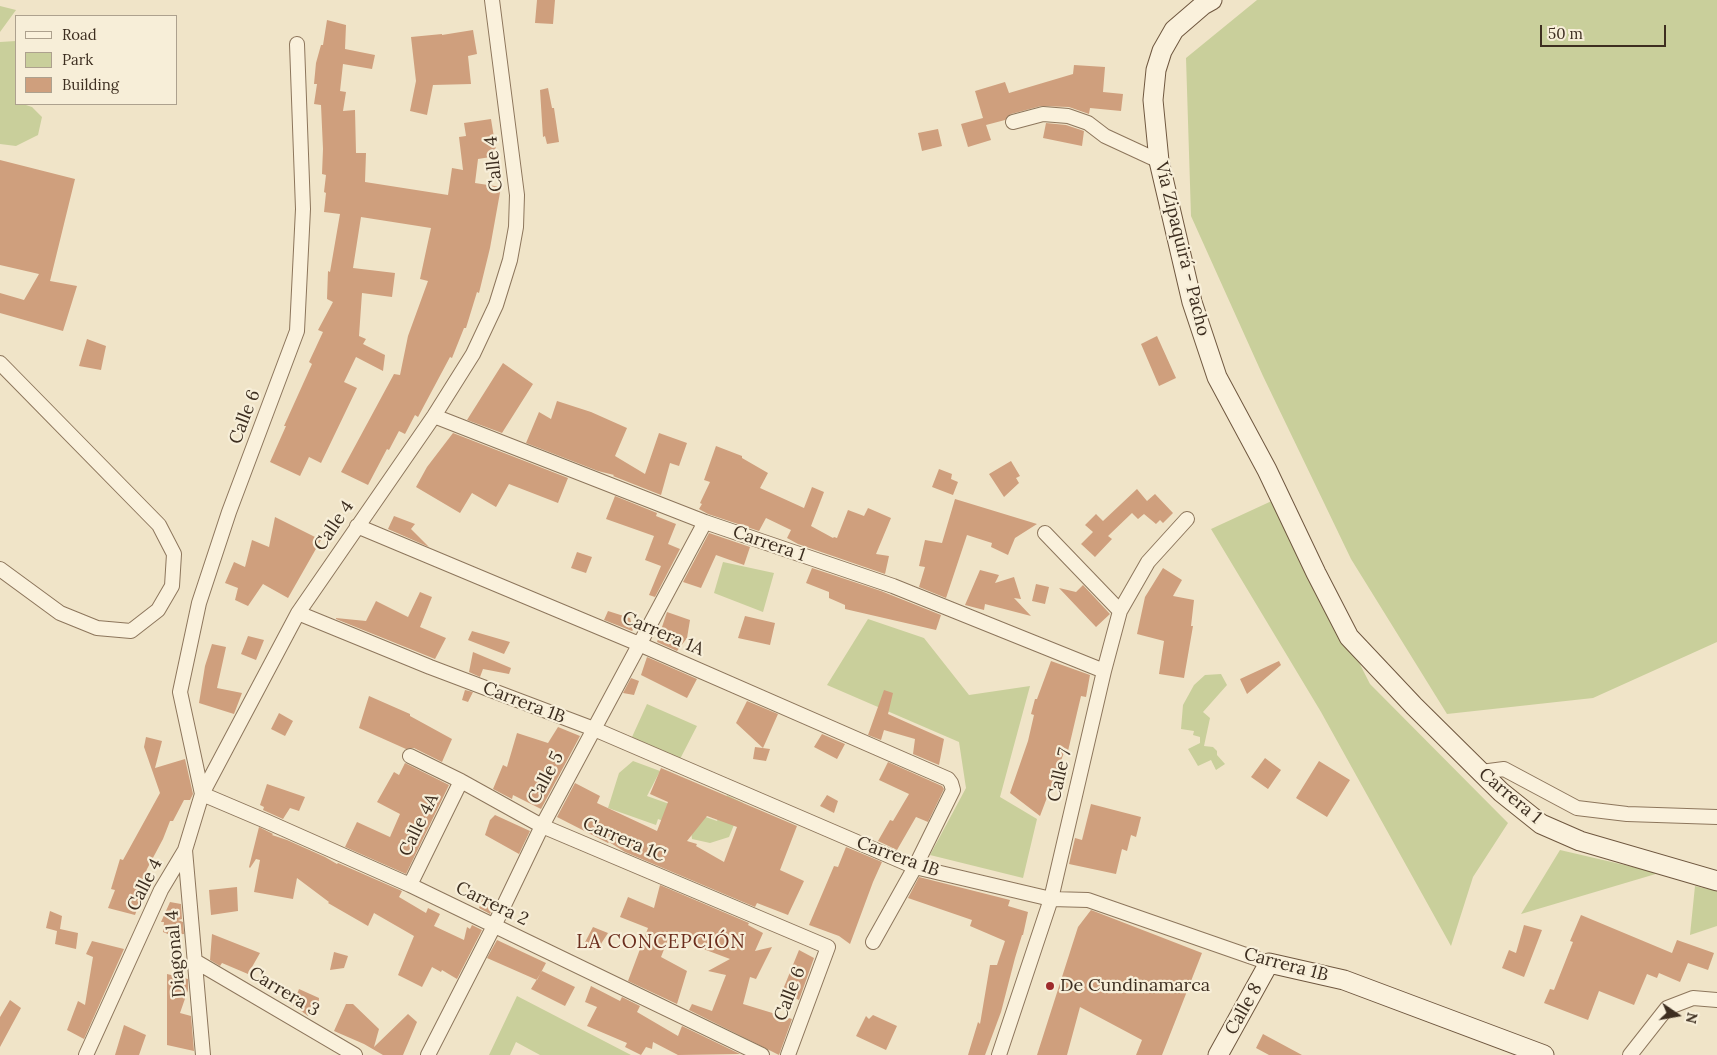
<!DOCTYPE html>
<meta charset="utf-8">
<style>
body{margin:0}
#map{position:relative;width:1717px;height:1055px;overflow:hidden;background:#f0e4c8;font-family:Lora,serif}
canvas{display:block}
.legend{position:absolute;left:15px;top:15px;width:162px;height:90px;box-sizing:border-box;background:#f7eed8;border:1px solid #ada18e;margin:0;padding:6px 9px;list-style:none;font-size:15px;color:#3d2e20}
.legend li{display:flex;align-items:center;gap:10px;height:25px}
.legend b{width:25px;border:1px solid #ada18e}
.north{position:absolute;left:1652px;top:990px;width:50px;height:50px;-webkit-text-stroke:4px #f7eed8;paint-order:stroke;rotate:102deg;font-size:14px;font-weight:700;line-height:20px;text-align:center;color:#3d2e20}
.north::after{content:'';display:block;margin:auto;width:18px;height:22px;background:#3d2e20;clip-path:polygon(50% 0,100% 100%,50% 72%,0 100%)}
.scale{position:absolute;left:1540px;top:25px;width:126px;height:22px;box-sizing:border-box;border:2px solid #3d2e20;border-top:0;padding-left:6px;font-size:15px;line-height:18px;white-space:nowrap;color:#3d2e20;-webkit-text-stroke:4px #f7eed8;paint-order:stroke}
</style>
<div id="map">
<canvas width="1717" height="1055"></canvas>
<ul class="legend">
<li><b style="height:6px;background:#faf1dc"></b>Road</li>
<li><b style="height:14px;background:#c9cf9b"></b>Park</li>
<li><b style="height:14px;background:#cf9f7d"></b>Building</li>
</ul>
<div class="north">N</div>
<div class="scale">50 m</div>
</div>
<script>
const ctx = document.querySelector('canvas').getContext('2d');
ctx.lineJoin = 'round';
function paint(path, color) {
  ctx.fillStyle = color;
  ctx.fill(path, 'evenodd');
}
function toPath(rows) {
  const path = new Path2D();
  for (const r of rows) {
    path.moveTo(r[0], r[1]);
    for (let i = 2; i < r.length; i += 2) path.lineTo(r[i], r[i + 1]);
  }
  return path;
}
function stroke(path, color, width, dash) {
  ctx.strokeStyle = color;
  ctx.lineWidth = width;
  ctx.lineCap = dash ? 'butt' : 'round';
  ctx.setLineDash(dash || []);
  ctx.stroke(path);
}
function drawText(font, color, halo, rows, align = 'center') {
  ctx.font = font + ' Lora,serif';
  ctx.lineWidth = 4.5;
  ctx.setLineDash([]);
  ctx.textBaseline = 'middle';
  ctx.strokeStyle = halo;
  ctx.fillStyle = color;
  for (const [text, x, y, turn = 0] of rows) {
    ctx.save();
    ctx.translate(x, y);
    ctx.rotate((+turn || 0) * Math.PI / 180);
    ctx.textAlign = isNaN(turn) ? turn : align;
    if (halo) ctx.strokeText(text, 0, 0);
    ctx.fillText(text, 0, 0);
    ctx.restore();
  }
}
const green = toPath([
 [1257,0,1717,0,1717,642,1593,698,1447,714,1351,559,1263,376,1191,216,1186,58],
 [0,6,16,10,0,32],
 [16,41,16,104,23,104,32,107,42,117,38,135,16,146,0,144,0,42],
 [1276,499,1370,684,1508,823,1473,877,1451,946,1321,712,1211,529],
 [723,562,774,573,763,612,714,593],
 [868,619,924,638,969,695,1030,686,1000,797,1037,819,1023,878,930,855,966,788,959,742,827,685],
 [1221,674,1227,685,1203,712,1210,718,1204,746,1213,747,1217,751,1217,755,1225,764,1216,770,1211,760,1198,766,1188,749,1200,743,1200,737,1193,735,1194,731,1181,729,1183,705,1194,685,1205,675],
 [647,704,697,726,679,761,632,737],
 [633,761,660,771,647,796,717,821,727,795,743,803,729,837,710,843,692,839,691,831,658,819,656,825,608,808,619,773],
 [1560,850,1659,873,1521,914],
 [1695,886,1717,891,1717,926,1690,935],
 [517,996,631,1055,540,1055,516,1042,510,1055,489,1055]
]);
const building = toPath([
 [537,0,555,0,553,24,535,23],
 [327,20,346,25,345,49,375,55,372,69,343,64,340,91,346,92,343,111,355,110,356,153,366,153,365,182,448,195,452,168,463,170,459,137,466,136,464,123,491,119,497,156,478,159,475,183,501,187,490,248,479,293,477,292,466,328,464,328,452,358,450,357,418,417,415,415,405,434,399,431,389,450,387,449,368,485,341,472,394,374,400,375,408,336,428,281,420,279,431,228,361,217,353,268,395,273,392,297,362,293,359,336,366,339,363,344,385,355,383,371,356,357,344,382,357,388,321,463,309,457,300,476,270,462,286,426,284,426,312,364,309,362,323,332,318,330,333,302,327,299,328,271,330,272,340,214,324,212,326,193,324,192,326,175,322,174,323,149,321,105,314,104,317,84,314,84,316,63,321,45,323,45],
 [473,30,477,54,468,56,471,84,433,85,427,115,410,111,416,81,411,37,442,34,442,35],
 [1074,65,1105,67,1103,92,1123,94,1121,111,1090,108,1089,114,1069,107,1041,106,1011,114,1005,120,986,125,991,140,968,147,961,124,983,118,975,91,1005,82,1009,93,1073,74],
 [548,88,552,108,554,108,559,142,547,144,545,136,543,137,540,90],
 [1046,123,1066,125,1084,131,1082,146,1043,138],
 [938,129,942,146,922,151,918,133],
 [0,160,75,179,50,281,77,286,63,331,0,313,0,293,24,300,39,274,0,265],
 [1157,336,1176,378,1159,386,1141,344],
 [87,339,106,346,101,370,79,366],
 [503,363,533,384,502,433,467,420],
 [557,401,591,412,627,428,615,456,645,474,659,433,687,443,679,466,670,463,661,495,613,476,614,475,598,471,526,443,539,412,551,419],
 [453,433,568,478,558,503,509,484,496,507,472,493,460,513,416,487,427,467],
 [716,446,742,456,742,458,768,473,760,488,804,508,812,487,824,492,811,526,833,538,834,537,837,538,848,510,864,516,868,508,891,518,876,554,889,556,885,574,798,544,787,538,791,530,766,518,759,531,708,514,699,509,702,504,700,503,710,482,704,480],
 [1011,461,1020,476,1016,478,1019,483,1004,497,989,474],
 [939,469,952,474,951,479,958,482,953,495,932,487],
 [1137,489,1147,501,1155,494,1173,513,1163,523,1160,520,1156,524,1144,514,1138,519,1132,513,1108,536,1112,539,1095,557,1081,544,1093,532,1085,525,1096,514,1103,521],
 [615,496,657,513,656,516,676,524,668,544,680,549,655,597,649,595,661,566,645,560,654,536,606,519],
 [955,499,1037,524,1015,538,1008,555,991,547,992,543,967,535,946,598,919,587,925,567,919,566,925,540,942,543],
 [394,516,415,524,411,529,429,547,388,529],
 [275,517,321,540,288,598,263,584,248,606,235,600,238,588,225,583,234,562,245,567,252,540,269,547],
 [709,533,750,547,744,565,716,555,701,588,683,582],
 [577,552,592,557,586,573,571,568],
 [812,568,881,591,941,615,936,630,845,609,845,605,829,598,829,592,806,583],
 [1163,568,1182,580,1173,596,1194,600,1191,626,1193,626,1184,678,1159,674,1164,641,1137,634,1145,597],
 [980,570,999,575,995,583,1014,577,1021,599,1014,598,1031,616,985,604,984,610,965,605],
 [1036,584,1049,587,1045,604,1032,601],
 [1083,585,1110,614,1096,627,1059,588,1076,592],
 [420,592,432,597,420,627,446,638,435,659,336,619,336,618,366,621,376,601,408,617],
 [608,611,630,618,633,630,632,631,604,620],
 [667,612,690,620,687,638,677,651,657,642],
 [745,616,775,623,770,645,738,638],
 [472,631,510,642,504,654,468,640],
 [248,636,264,640,256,660,241,654],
 [212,644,226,647,217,688,242,693,234,714,199,703,205,666],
 [473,652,511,668,509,674,483,669,480,677,469,672],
 [647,657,697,679,687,698,641,675],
 [1051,661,1090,675,1086,697,1081,696,1068,751,1065,750,1040,816,1010,793,1028,741,1034,715,1031,714,1035,699,1037,699],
 [1279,661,1281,665,1247,694,1240,679],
 [631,678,639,681,634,695,623,693],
 [465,690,473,692,468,702,462,700],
 [884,690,893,693,888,714,944,739,939,765,913,754,915,739,884,730,881,740,868,735],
 [369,696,410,714,410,716,452,739,442,762,414,748,406,749,359,728],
 [747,701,778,714,763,748,736,723],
 [279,713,293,721,285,736,271,729],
 [558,727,580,736,541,809,513,795,512,799,493,789,503,765,507,767,517,733,548,743],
 [822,734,845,744,837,759,814,747],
 [146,737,162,741,155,768,185,759,193,794,190,800,184,800,173,821,170,821,163,839,147,869,136,897,141,898,135,915,108,908,115,890,111,889,120,859,123,860,160,793,144,747],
 [755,747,770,749,766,761,753,759],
 [1265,758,1281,770,1268,789,1251,777],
 [1319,761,1350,780,1327,817,1296,798],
 [888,762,942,786,944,789,928,822,916,817,897,850,878,841,890,820,893,821,909,794,879,780],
 [405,763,449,785,406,874,345,847,357,822,390,837,400,814,377,802,394,772,399,775],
 [661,768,797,826,780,870,804,881,788,915,757,903,755,907,625,852,609,842,608,843,557,817,575,783,600,796,597,803,657,831,668,802,650,794],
 [707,816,737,827,724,862,696,846,697,844,687,841],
 [267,784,305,797,299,811,290,808,283,819,263,810,264,807,260,805],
 [827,795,838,801,834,813,820,806],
 [1091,804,1141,817,1136,837,1131,835,1127,851,1122,849,1116,874,1069,864,1075,838,1082,840],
 [495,815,530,831,519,854,485,835,490,820],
 [259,827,273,834,272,835,287,840,325,857,337,864,338,863,402,891,399,897,426,913,428,908,440,914,434,926,464,940,467,927,470,929,472,925,482,930,457,979,442,970,441,972,432,967,422,987,398,975,414,936,374,913,368,926,328,903,329,902,297,878,293,899,254,892,260,860,256,859,250,868,249,867],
 [846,847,882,862,873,882,850,944,839,936,809,925,834,866,838,867],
 [919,877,1010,900,1008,906,1028,912,1023,935,1022,935,1015,958,1001,1012,985,1055,968,1055,978,1022,980,1024,990,965,997,965,1005,941,970,926,972,920,908,898],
 [660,885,749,923,748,925,763,933,755,951,772,947,756,979,750,977,743,1004,792,1019,779,1055,689,1010,692,1004,712,1011,726,975,708,971,730,959,706,950,684,938,670,934,661,957,687,971,677,1004,628,981,648,928,620,917,628,897,654,908],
 [237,887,238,911,211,915,209,890],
 [484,895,496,901,490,914,479,908],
 [170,902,181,904,182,919,178,920,183,922,184,934,170,935,163,932,164,922,161,922],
 [1091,910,1202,953,1162,1055,1136,1055,1142,1040,1080,1007,1067,1055,1037,1055,1078,927],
 [50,911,62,916,60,929,78,933,76,949,55,944,57,931,46,928],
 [1581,915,1672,953,1677,940,1714,953,1708,970,1688,963,1680,982,1659,973,1657,978,1647,974,1634,1005,1599,991,1588,1020,1544,1003,1550,989,1554,990,1573,942,1570,941],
 [1524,925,1542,930,1524,977,1502,968,1509,950,1516,953],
 [593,927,608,933,597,950,583,946],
 [212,934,260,953,248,974,222,963,220,966,210,960],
 [497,940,546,963,537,980,487,958],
 [92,941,124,949,84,1039,67,1030,78,1001,85,1005,93,957,86,954],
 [799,950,814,958,799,1000,784,992,784,987],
 [334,952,348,956,344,968,330,970],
 [542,971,575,987,565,1006,531,989],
 [167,974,188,979,188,990,180,1013,191,1016,194,1051,167,1045],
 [591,986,620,1001,622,997,640,1006,637,1012,678,1036,682,1026,740,1054,678,1055,653,1042,652,1049,646,1047,641,1055,625,1047,627,1043,587,1026,597,1007,585,1002],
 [299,989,319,998,318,1011,310,1010,308,1016,293,1005],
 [10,1000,21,1008,0,1047,0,1017],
 [346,1004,353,1004,379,1029,374,1047,408,1014,417,1022,403,1055,383,1055,364,1044,334,1031],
 [873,1015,897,1026,886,1050,856,1036,866,1016,869,1019],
 [124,1025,146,1035,139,1055,115,1055],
 [1263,1034,1302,1055,1269,1055,1256,1048]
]);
const minor = toPath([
 [297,44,303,209,297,331,229,512,199,603,180,692,202,794,268,822,410,885,762,1055],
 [1013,122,1043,114,1068,116,1088,123,1105,136,1159,161],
 [0,363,159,525,174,554,172,586,158,610,131,631,97,628,60,613,0,569],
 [434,416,705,522,893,586,1104,671],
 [357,526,639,644,948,779,951,783,953,790,915,867,873,942],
 [1045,533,1120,611],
 [298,613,430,667,594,729,915,867,1051,899,1088,900,1269,963],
 [410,756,461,781,542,826,828,947,788,1055],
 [1481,772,1504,769,1577,808,1627,814,1717,817],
 [185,850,203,1055],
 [410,885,461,781],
 [195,961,355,1055],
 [86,1055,161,890,185,850,202,794,298,613,434,416,473,354,496,305,510,260,516,227,517,195,492,0],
 [428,1055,494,926,542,826,705,522],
 [999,1055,1051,899,1104,671,1120,611,1148,562,1187,519],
 [1630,1055,1667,1008,1693,998,1717,1000]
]);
const secondary = toPath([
 [1212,0,1203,5,1174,30,1162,51,1156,70,1153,100,1159,161,1192,302,1217,377,1267,470,1316,573,1349,637,1414,706,1501,792,1541,824,1580,841,1717,881],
 [1218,1055,1269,963,1344,980,1544,1055]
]);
const markers = [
 [1050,986,5,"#9e2a2b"]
];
const streetNames = [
 ["Calle 4",494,164,-96],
 ["Vía Zipaquirá - Pacho",1182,249,76],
 ["Calle 6",245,417,-69],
 ["Calle 4",334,526,-56],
 ["Carrera 1",769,544,19],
 ["Carrera 1A",663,634,23],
 ["Carrera 1B",524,703,21],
 ["Calle 7",1060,775,-77],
 ["Calle 5",546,778,-62],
 ["Carrera 1",1510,796,40],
 ["Calle 4A",419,825,-64],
 ["Carrera 1C",624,840,23],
 ["Carrera 1B",898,857,20],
 ["Calle 4",145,885,-63],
 ["Carrera 2",492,904,26],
 ["Diagonal 4",176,954,-95],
 ["Carrera 1B",1286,965,15],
 ["Carrera 3",284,992,31],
 ["Calle 6",790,994,-69],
 ["Calle 8",1244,1009,-61]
];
const poiNames = [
 ["De Cundinamarca",1060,986]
];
const neighbourhoodNames = [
 ["LA CONCEPCIÓN",661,943]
];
paint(green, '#c9cf9b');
paint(building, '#cf9f7d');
stroke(minor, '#8d765c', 16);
stroke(secondary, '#6f573f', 21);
stroke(minor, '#faf1dc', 14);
stroke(secondary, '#faf1dc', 19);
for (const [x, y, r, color] of markers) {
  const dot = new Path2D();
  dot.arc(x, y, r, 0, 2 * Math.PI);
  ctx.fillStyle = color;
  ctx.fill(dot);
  stroke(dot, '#f7eed8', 2);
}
drawText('18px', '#3d2e20', '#f7eed8', streetNames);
drawText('18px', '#3d2e20', '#f7eed8', poiNames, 'left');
ctx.letterSpacing = '1px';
drawText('19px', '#6b2e1e', '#f7eed8', neighbourhoodNames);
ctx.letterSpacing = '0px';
</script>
